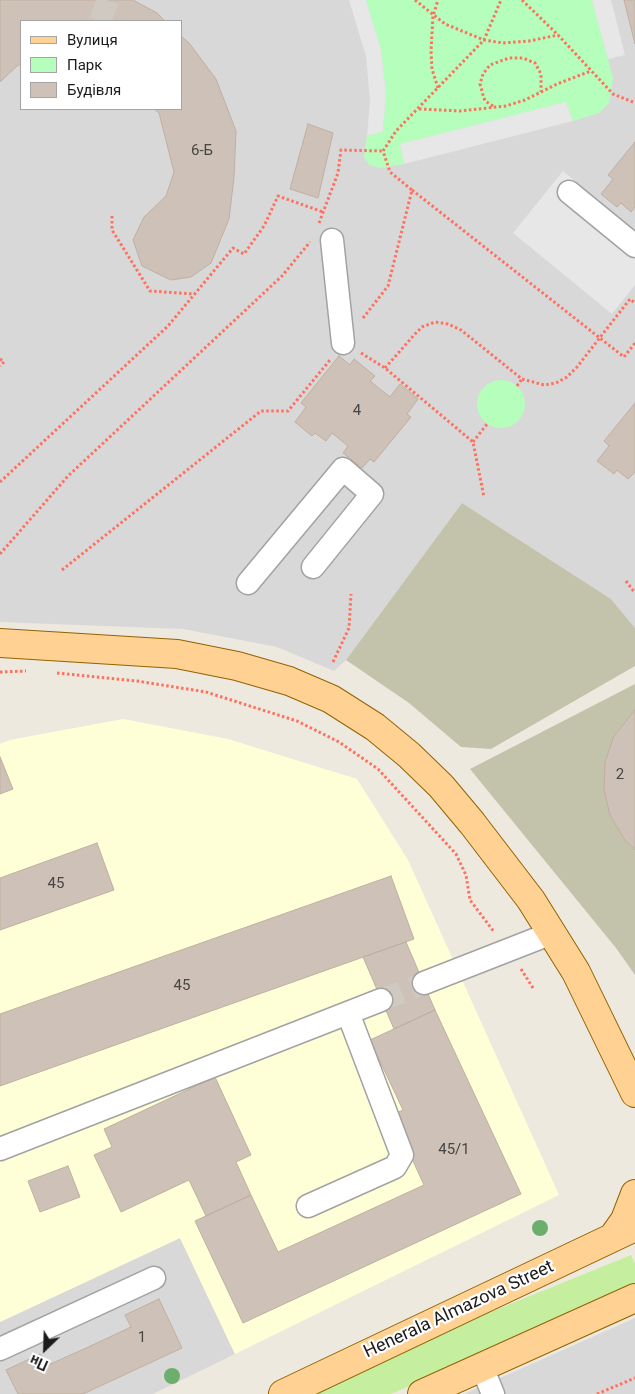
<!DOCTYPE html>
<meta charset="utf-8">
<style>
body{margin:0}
#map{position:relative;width:635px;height:1394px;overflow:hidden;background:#eee9df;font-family:Roboto,sans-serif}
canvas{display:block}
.legend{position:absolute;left:20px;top:20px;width:162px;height:90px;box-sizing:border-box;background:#fff;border:1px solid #a4a4a4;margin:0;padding:6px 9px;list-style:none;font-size:15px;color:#1b1b1b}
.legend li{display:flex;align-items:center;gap:10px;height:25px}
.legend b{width:25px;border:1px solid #a4a4a4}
.north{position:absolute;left:20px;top:1324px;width:50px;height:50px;-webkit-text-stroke:4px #fff;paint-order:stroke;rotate:204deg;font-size:14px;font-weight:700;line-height:20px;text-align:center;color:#1b1b1b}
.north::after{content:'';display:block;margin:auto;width:18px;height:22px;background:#1b1b1b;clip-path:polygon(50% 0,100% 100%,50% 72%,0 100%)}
</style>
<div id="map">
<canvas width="635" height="1394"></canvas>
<ul class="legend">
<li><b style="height:6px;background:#ffd193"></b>Вулиця</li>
<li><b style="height:14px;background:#b6febc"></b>Парк</li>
<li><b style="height:14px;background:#cec2b8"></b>Будівля</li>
</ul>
<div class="north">Пн</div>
</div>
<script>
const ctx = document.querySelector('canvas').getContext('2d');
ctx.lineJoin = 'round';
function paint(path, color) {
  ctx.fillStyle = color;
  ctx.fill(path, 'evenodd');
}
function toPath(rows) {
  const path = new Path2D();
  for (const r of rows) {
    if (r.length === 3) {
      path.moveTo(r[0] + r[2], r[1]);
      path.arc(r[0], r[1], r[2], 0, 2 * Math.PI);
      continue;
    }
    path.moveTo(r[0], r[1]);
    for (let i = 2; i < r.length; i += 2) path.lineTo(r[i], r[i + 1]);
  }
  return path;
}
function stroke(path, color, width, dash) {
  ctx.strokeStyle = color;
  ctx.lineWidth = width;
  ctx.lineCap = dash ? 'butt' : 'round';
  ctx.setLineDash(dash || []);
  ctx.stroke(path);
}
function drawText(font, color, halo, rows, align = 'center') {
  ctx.font = font + ' Roboto,sans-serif';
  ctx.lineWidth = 4.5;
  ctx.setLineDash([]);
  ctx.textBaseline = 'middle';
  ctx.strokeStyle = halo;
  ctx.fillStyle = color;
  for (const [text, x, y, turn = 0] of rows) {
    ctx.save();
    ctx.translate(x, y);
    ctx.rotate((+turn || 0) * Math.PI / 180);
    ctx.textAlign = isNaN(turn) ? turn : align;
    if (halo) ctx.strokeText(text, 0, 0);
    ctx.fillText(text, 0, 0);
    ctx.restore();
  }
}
const residential = toPath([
 [0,0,635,0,635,628,611,599,462,503,346,660,334,671,277,647,183,629,0,622],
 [21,21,181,21,181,109,21,109],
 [180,1238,235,1354,153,1394,0,1394,0,1322],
 [635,1318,635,1394,464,1394]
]);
const education = toPath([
 [123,719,228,739,357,779,408,860,559,1195,235,1354,180,1238,0,1322,0,744,10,740]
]);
const construction = toPath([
 [462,503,611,599,635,628,635,666,491,749,461,747,409,703,346,660],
 [635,684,635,975,616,948,470,769]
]);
const grass = toPath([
 [631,1255,635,1264,635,1286,391,1394,316,1394,476,1318]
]);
const park = toPath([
 [366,0,592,0,613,78,609,103,599,113,573,121,566,102,400,144,404,164,380,168,369,165,364,157,367,136,383,131,386,94,381,50],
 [501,404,24]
]);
const parking = toPath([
 [349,0,366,0,381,50,386,94,383,131,367,136,370,101,366,56],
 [592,0,611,0,625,55,608,59],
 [566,102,573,121,404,164,400,144],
 [563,171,635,231,635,285,612,314,513,233]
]);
const building = toPath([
 [0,0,133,0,157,13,165,21,21,21,21,64,17,66,0,82,0,0],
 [624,0,635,0,635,44,624,0],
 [181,36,189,43,216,79,236,131,234,177,229,219,211,263,191,277,171,280,142,266,133,240,144,217,166,196,174,172,159,113,154,109,181,109,181,36],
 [308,124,333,133,318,198,290,189,308,124],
 [635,142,635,207,631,212,621,203,617,207,601,194,613,179,608,175,635,142],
 [339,356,350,365,354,359,375,376,370,381,390,397,400,384,418,399,407,414,411,417,374,462,370,459,362,468,343,453,348,446,332,433,326,441,315,433,312,436,295,422,306,407,301,403,339,356],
 [635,403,635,472,628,479,617,470,614,474,597,461,609,446,604,441,635,403],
 [635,710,635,850,624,839,610,815,604,789,605,762,614,736,635,710],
 [0,757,13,789,0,794,0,757],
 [97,843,114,890,0,930,0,878,97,843],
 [391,876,414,939,0,1086,0,1014,391,876],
 [406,942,435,1010,394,1029,363,957,406,942],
 [435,1010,521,1194,243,1323,195,1221,251,1195,278,1252,424,1185,392,1115,403,1110,370,1040,435,1010],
 [215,1077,251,1155,236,1162,251,1195,206,1216,189,1180,121,1212,94,1155,112,1147,104,1129,215,1077],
 [68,1166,80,1197,40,1212,28,1181,68,1166],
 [159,1299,182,1348,83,1394,18,1394,6,1370,40,1354,46,1366,84,1349,131,1327,125,1315,159,1299]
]);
const minorTunnel = toPath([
 [100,21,108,0],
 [381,1000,424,983]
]);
const path = toPath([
 [415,0,445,24,484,40,503,43,529,41,558,35],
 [522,0,558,35,613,94,633,102],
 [438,88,432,69,431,51,433,16,438,0],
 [493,106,485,101,483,95,480,84,483,74,490,65,509,58,523,58,535,63,541,74,541,92],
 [419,109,460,111,506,106,525,100,557,84,591,71],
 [383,151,396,131,484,40,501,0],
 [412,190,624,357,635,343],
 [112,216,112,230,150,291,194,294],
 [319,223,338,173,341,150,383,151],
 [363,318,388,286,412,190,390,172,383,151],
 [361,353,385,368,473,442,484,497],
 [0,359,4,362,0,366],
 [385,368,415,334,422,327,435,322,448,324,461,330,522,379,544,385,556,383,567,377,577,367,630,299,635,303],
 [517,386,522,379],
 [473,442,487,424],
 [0,482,168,326,233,248,244,254,264,226,278,196,323,212],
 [0,554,68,476,282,276,310,242],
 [62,570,261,411,288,411,330,360],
 [626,581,635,593],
 [333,662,349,628,351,594],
 [0,672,26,671],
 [57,673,137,681,206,692,297,721,339,742,378,769,456,854,466,875,470,900,494,932],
 [521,969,533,988],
 [597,1394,635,1378]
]);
const minor = toPath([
 [569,192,635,246],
 [332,240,343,343],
 [248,583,343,469,372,494,313,567],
 [424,983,552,933],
 [0,1149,381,1000],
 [308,1206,395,1167,402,1155,348,1013],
 [0,1349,154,1278],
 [482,1367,493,1394]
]);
const major = toPath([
 [0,643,177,654,237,666,289,681,331,699,375,727,409,755,441,786,472,823,531,900,576,972,635,1093],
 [613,1237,625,1220,635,1194],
 [283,1394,635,1227],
 [422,1394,635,1298]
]);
const trees = [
 [540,1228],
 [172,1376]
];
const numberNames = [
 ["6-Б",202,151],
 ["4",357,411],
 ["2",620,775],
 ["45",56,884],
 ["45",182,986],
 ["45/1",454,1150],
 ["1",142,1338]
];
const streetNames = [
 ["Henerala Almazova Street",459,1310,-25]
];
paint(residential, '#d9d8d8');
paint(education, '#ffffd7');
paint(construction, '#c2c3aa');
paint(grass, '#c5ee9f');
paint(park, '#b6febc');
paint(parking, '#e7e7e7');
paint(building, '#cec2b8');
stroke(building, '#c0afa0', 1);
stroke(minorTunnel, '#cecac2', 22, [22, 11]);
stroke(minor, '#a2a2a2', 25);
stroke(major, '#926300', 30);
stroke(path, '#ff715f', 3, [2.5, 2.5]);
stroke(minor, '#fff', 22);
stroke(major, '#ffd193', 28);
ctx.fillStyle = '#6caf6c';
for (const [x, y] of trees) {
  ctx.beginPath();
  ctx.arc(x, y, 8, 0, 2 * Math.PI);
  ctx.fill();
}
drawText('15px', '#484542', null, numberNames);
drawText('18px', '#1b1b1b', '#fff', streetNames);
</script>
